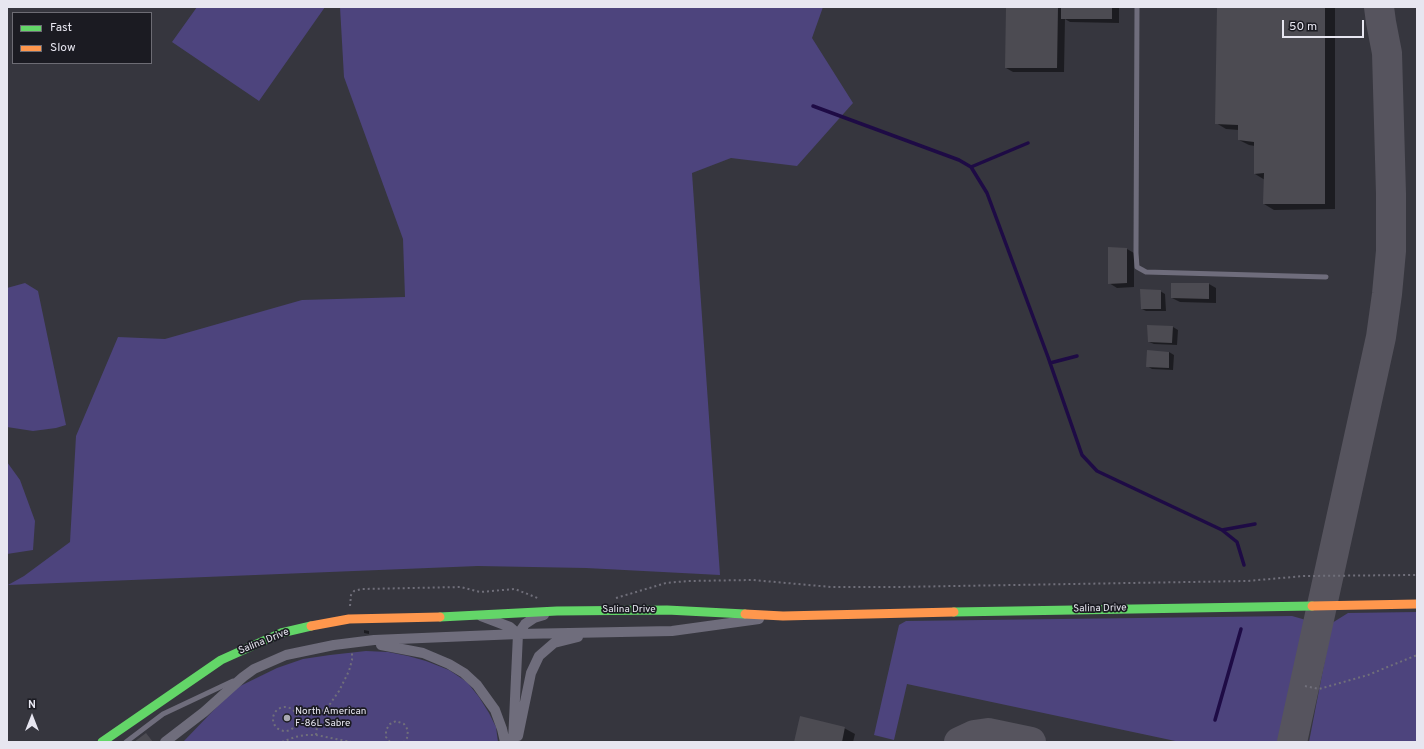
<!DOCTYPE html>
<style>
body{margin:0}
#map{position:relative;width:1424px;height:749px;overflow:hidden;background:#36363e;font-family:Overpass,sans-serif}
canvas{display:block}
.frame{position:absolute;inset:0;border:8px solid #e7e6f0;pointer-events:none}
.legend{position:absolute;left:12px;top:12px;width:140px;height:52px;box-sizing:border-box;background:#1b1b22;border:1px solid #6d6c74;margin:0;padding:5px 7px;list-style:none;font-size:12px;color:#e7e6f0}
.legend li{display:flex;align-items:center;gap:8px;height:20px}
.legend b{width:20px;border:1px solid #6d6c74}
.north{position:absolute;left:12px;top:697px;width:40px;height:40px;-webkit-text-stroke:3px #1b1b22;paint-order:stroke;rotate:0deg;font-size:11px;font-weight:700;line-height:16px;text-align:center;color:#e7e6f0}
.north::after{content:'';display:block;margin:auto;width:14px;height:18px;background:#e7e6f0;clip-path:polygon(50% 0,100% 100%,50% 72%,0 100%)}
.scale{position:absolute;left:1282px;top:20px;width:82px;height:18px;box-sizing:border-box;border:2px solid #e7e6f0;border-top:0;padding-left:5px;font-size:12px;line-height:14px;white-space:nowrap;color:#e7e6f0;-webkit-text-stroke:3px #1b1b22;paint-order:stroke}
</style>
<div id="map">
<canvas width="1424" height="749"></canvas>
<div class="frame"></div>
<ul class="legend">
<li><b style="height:5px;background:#63d668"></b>Fast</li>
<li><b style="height:5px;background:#ff974d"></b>Slow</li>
</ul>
<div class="north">N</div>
<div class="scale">50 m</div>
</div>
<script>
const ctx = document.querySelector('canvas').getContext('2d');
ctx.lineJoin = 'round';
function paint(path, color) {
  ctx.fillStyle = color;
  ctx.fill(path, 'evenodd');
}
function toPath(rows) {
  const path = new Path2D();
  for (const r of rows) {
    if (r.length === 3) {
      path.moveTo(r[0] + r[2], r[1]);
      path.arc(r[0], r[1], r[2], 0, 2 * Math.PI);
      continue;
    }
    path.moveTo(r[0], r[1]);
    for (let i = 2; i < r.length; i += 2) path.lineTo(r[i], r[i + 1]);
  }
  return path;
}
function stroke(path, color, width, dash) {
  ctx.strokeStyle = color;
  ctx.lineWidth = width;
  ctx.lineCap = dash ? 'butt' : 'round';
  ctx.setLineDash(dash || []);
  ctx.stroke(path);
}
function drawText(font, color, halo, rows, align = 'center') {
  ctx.font = font + ' Overpass,sans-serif';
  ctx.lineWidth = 3.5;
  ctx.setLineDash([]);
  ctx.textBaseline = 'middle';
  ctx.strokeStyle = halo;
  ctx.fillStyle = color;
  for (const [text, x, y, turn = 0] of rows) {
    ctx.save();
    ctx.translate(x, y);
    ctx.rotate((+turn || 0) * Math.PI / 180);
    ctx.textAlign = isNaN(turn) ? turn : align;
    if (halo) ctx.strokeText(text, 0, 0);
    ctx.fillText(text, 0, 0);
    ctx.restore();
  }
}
const green = toPath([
 [197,7,325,7,259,101,172,42],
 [340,7,823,7,812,38,853,103,797,166,731,158,692,173,720,575,586,568,478,566,8,585,24,576,70,542,76,436,118,337,165,339,302,300,405,297,403,239,344,77],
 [25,283,38,291,66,425,56,428,33,431,7,427,7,288],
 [7,462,20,480,35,521,33,550,7,554],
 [1417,612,1417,742,1309,742,1332,623,1348,613],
 [1292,616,1306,620,1278,742,1180,742,907,684,894,740,874,735,899,625,906,621],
 [366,651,388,652,408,656,426,661,449,670,467,682,479,697,489,713,496,727,498,742,183,742,234,689,277,668,303,659,330,655]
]);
const shadow = toPath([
 [1007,7,1119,7,1119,23,1070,22,1065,19,1064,72,1013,72,1006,68],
 [1218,7,1335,7,1335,209,1274,210,1264,204,1265,180,1255,174,1255,146,1249,145,1239,140,1239,130,1226,129,1216,123],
 [1127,249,1134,253,1134,287,1117,288,1109,283],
 [1209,284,1216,288,1216,303,1180,302,1172,298],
 [1160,291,1165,294,1166,311,1146,311,1142,309],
 [1173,327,1178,330,1177,345,1154,344,1149,342],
 [1169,352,1174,355,1173,370,1152,369,1147,366],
 [364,630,369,631,369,634,364,633],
 [844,728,855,734,853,742,795,742]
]);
const stream = toPath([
 [813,106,959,160,971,167,987,193,1048,357,1082,455,1097,471,1222,530,1237,542,1244,565],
 [971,167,1028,143],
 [1050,363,1077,356],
 [1222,530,1255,524],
 [1215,720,1241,629]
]);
const taxiway = toPath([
 [959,742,974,735,988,733,1031,742],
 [1292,742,1381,337,1387,294,1391,251,1391,194,1387,53,1381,22,1379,7]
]);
const building = toPath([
 [1006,7,1058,7,1057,68,1005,68],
 [1061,7,1112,7,1112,19,1061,19],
 [1217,7,1325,7,1325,204,1263,204,1264,173,1254,174,1254,142,1238,140,1238,125,1215,124],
 [1108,247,1127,248,1127,283,1108,284],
 [1171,283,1209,283,1209,299,1171,298],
 [1140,289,1161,290,1161,309,1141,309],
 [1147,325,1173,326,1172,343,1148,342],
 [1147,350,1169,352,1169,368,1146,367],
 [800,716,845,727,842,742,794,742],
 [146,733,153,742,134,742]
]);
const path = toPath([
 [616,598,666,583,688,581,753,580,831,587,897,587,1247,581,1304,576,1417,575],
 [350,606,351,595,354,591,362,589,461,587,480,592,515,589,540,599],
 [1305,686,1319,689,1368,675,1417,655],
 [285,719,12],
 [316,735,318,718,322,711,330,704,339,691,349,671,352,660,352,653],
 [282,742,295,737,305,735,316,735,351,742],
 [390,742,386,737,386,730,390,724,396,721,404,724,408,730,407,738,404,742]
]);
const lane = toPath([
 [1137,7,1136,253,1137,267,1146,272,1326,277],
 [126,742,163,714,233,681]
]);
const street = toPath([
 [481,616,510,627,518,634],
 [381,645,423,653,449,664,464,673,477,685,495,710,502,729,505,742],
 [518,736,531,673,539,656,554,643,578,637],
 [165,742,204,712,243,677,254,669,286,655,334,645,374,640,518,634,672,631,759,619],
 [513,742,518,634,525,624,534,618,544,615]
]);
const fast = toPath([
 [954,612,1312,606],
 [440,617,557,611,667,610,745,614],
 [102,742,221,660,281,633,311,626]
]);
const slow = toPath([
 [1312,606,1417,604],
 [745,614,783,616,954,612],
 [311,626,349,619,440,617]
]);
const markers = [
 [287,718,4,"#a9a8b2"]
];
const streetNames = [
 ["Salina Drive",1100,609,-1],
 ["Salina Drive",629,610],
 ["Salina Drive",264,642,-22]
];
const poiNames = [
 ["North American",295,712],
 ["F-86L Sabre",295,724]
];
paint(green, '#4d447d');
paint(shadow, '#0007');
stroke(stream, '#1e0b45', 3.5);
stroke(taxiway, '#56545e', 30);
paint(building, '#4c4b52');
stroke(path, '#706f7a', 2, [2, 3]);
stroke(lane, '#6f6d7c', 5);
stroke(street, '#6f6d7c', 10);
stroke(fast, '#63d668', 9);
stroke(slow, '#ff974d', 9);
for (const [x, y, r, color] of markers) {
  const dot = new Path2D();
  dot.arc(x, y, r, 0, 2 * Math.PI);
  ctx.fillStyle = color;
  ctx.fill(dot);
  stroke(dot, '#1b1b22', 1.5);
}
drawText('10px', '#e7e6f0', '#1b1b22', streetNames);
drawText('10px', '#e7e6f0', '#1b1b22', poiNames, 'left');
</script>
